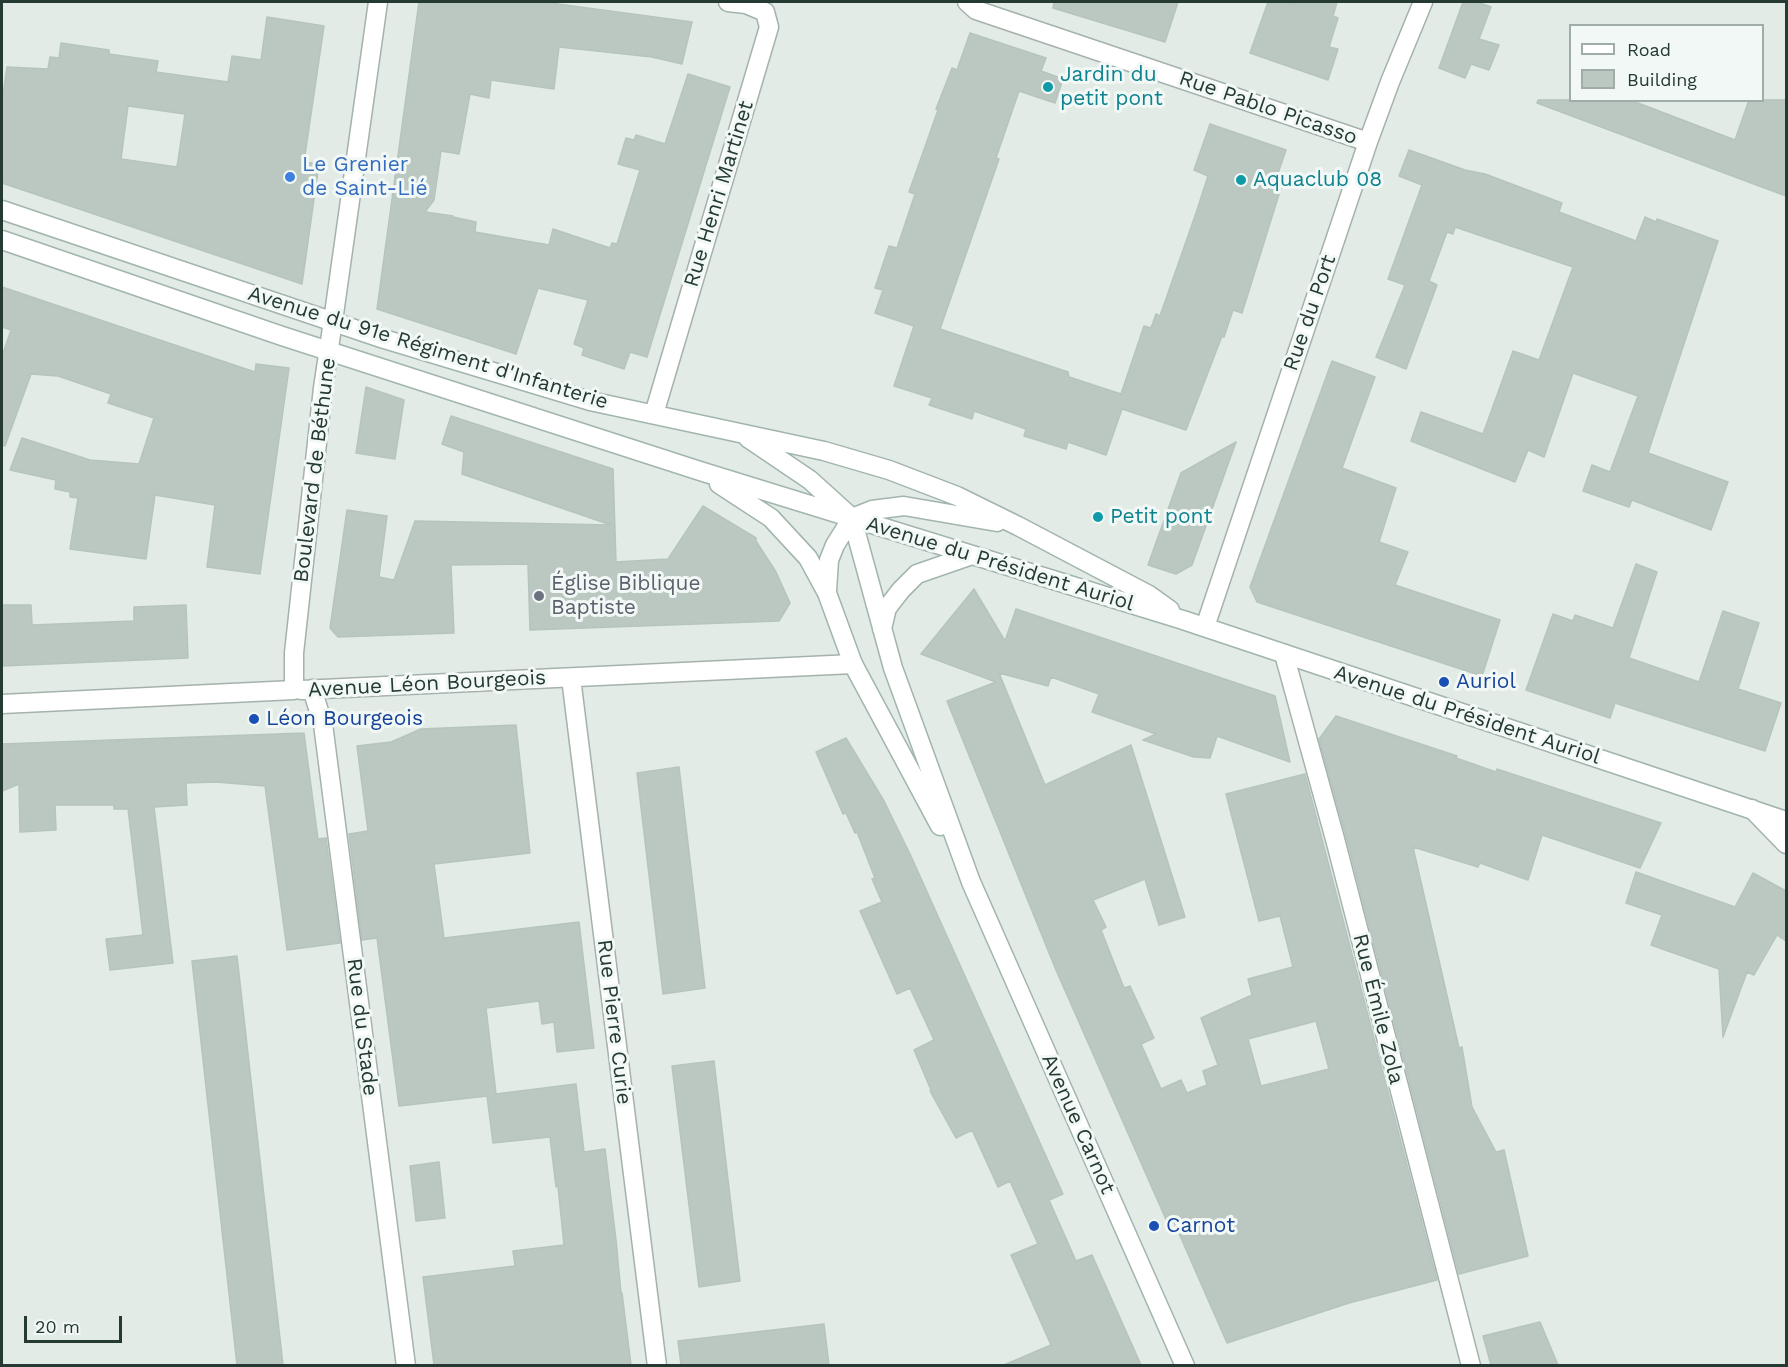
<!DOCTYPE html>
<meta charset="utf-8">
<style>
body{margin:0}
#map{position:relative;width:1788px;height:1367px;overflow:hidden;background:#e2ebe6;font-family:"Work Sans",sans-serif}
canvas{display:block}
.frame{position:absolute;inset:0;border:3px solid #243a32;pointer-events:none}
.legend{position:absolute;left:1569px;top:24px;width:195px;height:78px;box-sizing:border-box;background:#f2f8f5;border:2px solid #a0aca7;margin:0;padding:8px 10px;list-style:none;font-size:18px;color:#243a32}
.legend li{display:flex;align-items:center;gap:12px;height:30px}
.legend b{width:30px;border:2px solid #a0aca7}
.scale{position:absolute;left:24px;top:1316px;width:98px;height:27px;box-sizing:border-box;border:3px solid #243a32;border-top:0;padding-left:8px;font-size:18px;line-height:21px;white-space:nowrap;color:#243a32;-webkit-text-stroke:4px #f2f8f5;paint-order:stroke}
</style>
<div id="map">
<canvas width="1788" height="1367"></canvas>
<div class="frame"></div>
<ul class="legend">
<li><b style="height:8px;background:#fff"></b>Road</li>
<li><b style="height:16px;background:#bbc8c2"></b>Building</li>
</ul>
<div class="scale">20 m</div>
</div>
<script>
const ctx = document.querySelector('canvas').getContext('2d');
ctx.lineJoin = 'round';
function paint(path, color) {
  ctx.fillStyle = color;
  ctx.fill(path, 'evenodd');
}
function toPath(rows) {
  const path = new Path2D();
  for (const r of rows) {
    path.moveTo(r[0], r[1]);
    for (let i = 2; i < r.length; i += 2) path.lineTo(r[i], r[i + 1]);
  }
  return path;
}
function stroke(path, color, width, dash) {
  ctx.strokeStyle = color;
  ctx.lineWidth = width;
  ctx.lineCap = dash ? 'butt' : 'round';
  ctx.setLineDash(dash || []);
  ctx.stroke(path);
}
function drawText(font, color, halo, rows, align = 'center') {
  ctx.font = font + ' "Work Sans",sans-serif';
  ctx.lineWidth = 6;
  ctx.setLineDash([]);
  ctx.textBaseline = 'middle';
  ctx.strokeStyle = halo;
  ctx.fillStyle = color;
  for (const [text, x, y, turn = 0] of rows) {
    ctx.save();
    ctx.translate(x, y);
    ctx.rotate((+turn || 0) * Math.PI / 180);
    ctx.textAlign = isNaN(turn) ? turn : align;
    if (halo) ctx.strokeText(text, 0, 0);
    ctx.fillText(text, 0, 0);
    ctx.restore();
  }
}
const building = toPath([
 [419,2,543,2,692,22,682,64,652,57,559,47,554,89,491,80,489,98,470,94,459,154,441,151,434,200,425,212,453,216,453,217,476,222,475,232,549,245,553,229,610,248,612,243,617,244,640,170,618,164,626,138,634,140,636,135,665,144,688,74,730,87,647,357,630,352,624,369,582,355,584,348,574,344,588,300,538,288,516,354,377,309,419,2],
 [1054,2,1178,2,1165,42,1053,8,1054,2],
 [1268,2,1284,2,1294,4,1294,2,1337,2,1333,16,1338,18,1329,47,1338,49,1328,80,1250,53,1268,2],
 [1463,2,1477,2,1491,7,1479,39,1499,45,1489,70,1471,64,1465,78,1439,68,1463,2],
 [267,17,324,26,304,162,319,164,302,284,2,183,2,101,7,67,48,69,50,57,59,58,61,43,109,50,109,54,158,61,156,72,228,82,232,56,261,60,267,17],
 [128,106,185,114,177,167,121,159,128,106],
 [970,33,1046,58,1041,71,1063,79,1055,103,1019,91,996,158,999,159,940,329,1068,372,1069,377,1121,394,1144,326,1151,328,1156,314,1160,316,1196,213,1208,176,1194,170,1210,124,1286,150,1274,185,1281,188,1242,313,1233,310,1224,337,1222,336,1186,430,1122,409,1106,455,1068,442,1066,449,1024,436,1026,429,974,411,972,419,929,405,932,398,894,386,914,326,875,313,883,290,875,288,889,246,897,248,915,194,909,192,938,110,936,109,952,68,957,70,970,33],
 [1538,100,1630,100,1735,140,1749,100,1786,100,1786,196,1537,103,1538,100],
 [1409,150,1465,170,1485,174,1562,203,1559,212,1636,241,1645,217,1656,222,1657,219,1718,241,1648,453,1728,482,1711,530,1632,500,1629,507,1583,491,1592,465,1610,472,1638,396,1573,373,1544,457,1528,450,1515,482,1411,441,1421,412,1483,434,1513,351,1539,360,1573,267,1455,227,1453,234,1447,232,1429,281,1437,285,1406,369,1376,357,1405,285,1388,279,1422,185,1399,176,1409,150],
 [2,287,255,372,256,364,289,368,260,574,207,567,215,505,155,495,146,559,70,549,78,498,70,497,70,492,55,489,56,480,10,470,22,438,90,460,139,464,154,418,108,403,111,394,58,376,31,374,5,446,2,445,2,356,11,330,2,327,2,287],
 [1332,361,1375,377,1342,468,1396,488,1379,542,1408,552,1395,585,1500,620,1482,676,1257,602,1250,587,1332,361],
 [366,387,404,400,395,459,356,453,366,387],
 [451,416,613,469,616,562,668,559,703,506,756,538,756,541,776,572,790,603,779,621,530,630,528,564,451,565,454,633,338,637,330,628,347,510,387,516,379,577,394,580,415,521,611,525,462,474,464,452,442,444,451,416],
 [1236,442,1192,565,1176,574,1148,565,1181,473,1236,442],
 [1636,564,1657,572,1629,658,1699,682,1723,611,1759,623,1738,689,1781,703,1765,751,1615,703,1610,718,1526,690,1553,614,1573,621,1575,615,1613,628,1636,564],
 [974,589,1005,641,1016,609,1275,696,1290,762,1217,736,1210,758,1194,757,1143,740,1156,734,1092,712,1099,694,1051,677,1048,686,999,673,1045,785,1131,745,1185,917,1159,925,1145,879,1093,900,1106,927,1101,930,1124,988,1130,986,1154,1038,1141,1044,1161,1089,1181,1080,1187,1093,1207,1085,1203,1071,1218,1065,1201,1018,1252,995,1248,979,1293,967,1280,916,1259,921,1226,794,1305,774,1437,1280,1349,1303,1227,1343,1174,1222,1168,1224,1056,970,947,701,996,682,921,654,974,589],
 [1316,1021,1329,1069,1261,1086,1248,1039,1316,1021],
 [2,605,31,605,32,625,134,621,134,607,186,605,188,658,2,666,2,605],
 [1336,716,1457,756,1456,758,1496,772,1497,769,1661,823,1640,868,1542,835,1528,880,1480,863,1478,867,1413,847,1459,1048,1462,1047,1472,1107,1496,1152,1504,1150,1528,1256,1459,1274,1346,836,1319,739,1336,716],
 [516,725,530,853,434,864,444,938,579,922,594,1048,557,1052,554,1022,542,1024,539,1001,486,1008,496,1094,576,1084,584,1152,605,1149,616,1240,621,1293,622,1293,631,1365,434,1365,423,1277,515,1266,513,1251,564,1245,558,1186,556,1187,550,1137,493,1143,487,1096,399,1106,377,938,362,940,349,834,368,831,357,746,391,742,421,729,516,725],
 [304,733,318,839,326,838,340,943,287,950,265,786,216,782,186,783,187,805,154,807,173,963,110,970,106,939,143,935,128,809,114,809,114,805,55,805,56,830,20,832,19,784,2,791,2,744,304,733],
 [846,738,884,801,910,854,1063,1194,1049,1200,1076,1261,1092,1255,1141,1365,1004,1365,1051,1345,1011,1255,1038,1244,1010,1181,998,1187,972,1130,956,1138,930,1091,931,1090,914,1050,934,1040,910,988,897,994,860,911,882,902,872,879,875,878,857,832,855,833,846,813,843,814,816,752,846,738],
 [679,767,705,988,663,994,637,773,679,767],
 [1636,872,1735,907,1753,873,1786,891,1786,941,1777,935,1754,975,1747,972,1723,1037,1719,969,1651,945,1662,915,1626,903,1636,872],
 [237,956,283,1365,237,1365,192,961,237,956],
 [714,1061,740,1281,699,1287,672,1066,714,1061],
 [439,1162,445,1218,416,1221,410,1166,439,1162],
 [1540,1322,1558,1365,1491,1365,1483,1336,1540,1322],
 [824,1324,829,1365,681,1365,678,1341,824,1324]
]);
const minor = toPath([
 [967,2,976,10,1368,142],
 [333,321,378,2],
 [654,414,769,27,765,12,746,4,728,2],
 [1205,627,1368,142,1390,82,1423,2],
 [1284,654,1335,839,1471,1366],
 [571,678,657,1366],
 [312,689,323,724,406,1366],
 [301,690,853,664],
 [1752,809,1786,844]
]);
const tertiary = toPath([
 [2,704,294,690,294,653,323,388,333,321]
]);
const secondary = toPath([
 [2,210,384,339,590,401,824,451,889,470,957,496,1018,526,1149,595,1170,610],
 [2,240,282,336,700,471,1183,620,1786,821],
 [748,438,810,480,852,518,893,668,971,882,1185,1366],
 [719,484,771,518,808,558,827,593,853,664,940,826],
 [827,591,829,560,835,545,852,518,872,510,904,506,997,522],
 [882,629,887,608,901,590,917,574,972,555]
]);
const markers = [
 [1048,87,6,"#0f9aa8"],
 [290,177,6,"#3f7fe0"],
 [1241,180,6,"#0f9aa8"],
 [1098,517,6,"#0f9aa8"],
 [539,596,6,"#6b7280"],
 [1444,682,6,"#1a4fb4"],
 [254,719,6,"#1a4fb4"],
 [1154,1226,6,"#1a4fb4"]
];
const cultureNames = [
 ["Jardin du",1060,75],
 ["petit pont",1060,99],
 ["Aquaclub 08",1253,180],
 ["Petit pont",1110,517]
];
const streetNames = [
 ["Rue Pablo Picasso",1268,108,19],
 ["Rue Henri Martinet",719,194,-73],
 ["Rue du Port",1310,313,-71],
 ["Avenue du 91e Régiment d'Infanterie",428,348,17],
 ["Boulevard de Béthune",315,470,-83],
 ["Avenue du Président Auriol",1000,564,17],
 ["Avenue Léon Bourgeois",427,684,-3],
 ["Avenue du Président Auriol",1467,715,18],
 ["Rue Émile Zola",1378,1009,76],
 ["Rue Pierre Curie",614,1022,83],
 ["Rue du Stade",362,1027,83],
 ["Avenue Carnot",1078,1124,66]
];
const shopNames = [
 ["Le Grenier",302,165],
 ["de Saint-Lié",302,189]
];
const worshipNames = [
 ["Église Biblique",551,584],
 ["Baptiste",551,608]
];
const transitNames = [
 ["Auriol",1456,682],
 ["Léon Bourgeois",266,719],
 ["Carnot",1166,1226]
];
paint(building, '#bbc8c2');
stroke(building, '#b5c4bd', 1.5);
stroke(minor, '#a5b2ac', 21);
stroke(tertiary, '#a5b2ac', 21);
stroke(secondary, '#a2b5ad', 21);
stroke(minor, '#fff', 18);
stroke(tertiary, '#fff', 18);
stroke(secondary, '#fff', 18);
for (const [x, y, r, color] of markers) {
  const dot = new Path2D();
  dot.arc(x, y, r, 0, 2 * Math.PI);
  ctx.fillStyle = color;
  ctx.fill(dot);
  stroke(dot, '#f2f8f5', 2);
}
drawText('21px', '#0d838f', '#f2f8f5', cultureNames, 'left');
drawText('21px', '#243a32', '#f2f8f5', streetNames);
drawText('21px', '#366cbe', '#f2f8f5', shopNames, 'left');
drawText('21px', '#5b616d', '#f2f8f5', worshipNames, 'left');
drawText('21px', '#164399', '#f2f8f5', transitNames, 'left');
</script>
